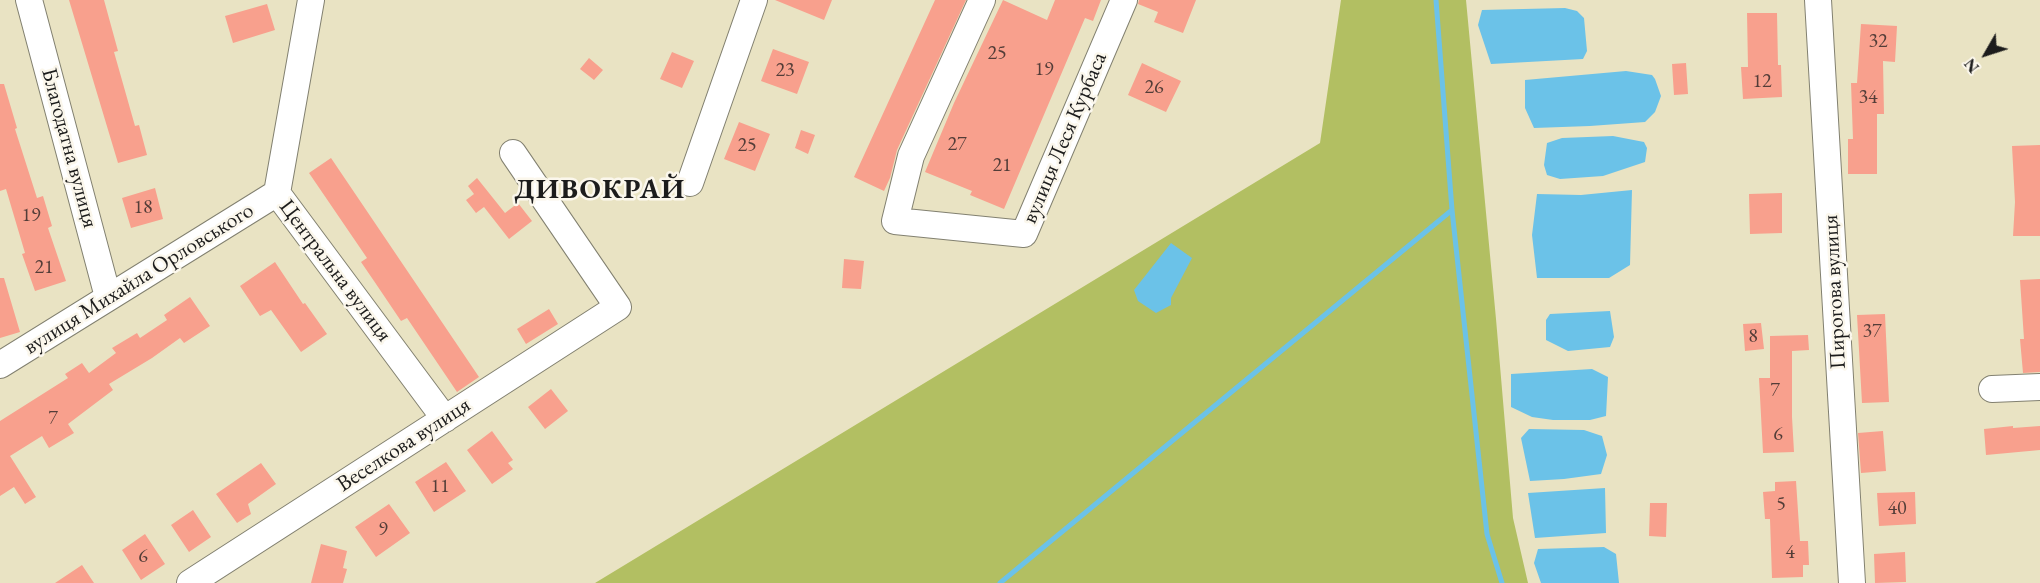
<!DOCTYPE html>
<meta charset="utf-8">
<style>
body{margin:0}
#map{position:relative;width:2040px;height:583px;overflow:hidden;background:#e9e3c3;font-family:"EB Garamond",serif}
canvas{display:block}
.north{position:absolute;left:1956px;top:24px;width:60px;height:60px;-webkit-text-stroke:4px #fbf7ec;paint-order:stroke;rotate:231deg;font-size:16px;font-weight:700;line-height:24px;text-align:center;color:#1c1c1c}
.north::after{content:'';display:block;margin:auto;width:21px;height:27px;background:#1c1c1c;clip-path:polygon(50% 0,100% 100%,50% 72%,0 100%)}
</style>
<div id="map">
<canvas width="2040" height="583"></canvas>
<div class="north">N</div>
</div>
<script>
const ctx = document.querySelector('canvas').getContext('2d');
ctx.lineJoin = 'round';
function paint(path, color) {
  ctx.fillStyle = color;
  ctx.fill(path, 'evenodd');
}
function toPath(rows) {
  const path = new Path2D();
  for (const r of rows) {
    path.moveTo(r[0], r[1]);
    for (let i = 2; i < r.length; i += 2) path.lineTo(r[i], r[i + 1]);
  }
  return path;
}
function stroke(path, color, width, dash) {
  ctx.strokeStyle = color;
  ctx.lineWidth = width;
  ctx.lineCap = dash ? 'butt' : 'round';
  ctx.setLineDash(dash || []);
  ctx.stroke(path);
}
function drawText(font, color, halo, rows, align = 'center') {
  ctx.font = font + ' "EB Garamond",serif';
  ctx.lineWidth = 5;
  ctx.setLineDash([]);
  ctx.textBaseline = 'middle';
  ctx.strokeStyle = halo;
  ctx.fillStyle = color;
  for (const [text, x, y, turn = 0] of rows) {
    ctx.save();
    ctx.translate(x, y);
    ctx.rotate((+turn || 0) * Math.PI / 180);
    ctx.textAlign = isNaN(turn) ? turn : align;
    if (halo) ctx.strokeText(text, 0, 0);
    ctx.fillText(text, 0, 0);
    ctx.restore();
  }
}
const green = toPath([
 [1341,0,1466,0,1496,319,1513,518,1528,583,595,583,1320,143]
]);
const water = toPath([
 [1565,8,1577,11,1584,18,1587,51,1583,59,1491,64,1478,25,1482,10],
 [1626,71,1652,75,1655,79,1661,96,1655,112,1645,122,1590,126,1534,128,1525,108,1525,80],
 [1613,136,1644,142,1647,148,1645,162,1603,176,1560,179,1547,175,1544,165,1547,143,1562,138],
 [1632,190,1630,265,1609,278,1537,278,1532,235,1537,194,1581,195],
 [1171,243,1192,258,1171,298,1171,305,1156,313,1138,301,1134,290],
 [1610,311,1614,337,1610,347,1568,351,1546,340,1546,320,1550,314],
 [1592,369,1608,377,1606,416,1590,420,1553,420,1532,417,1511,407,1511,374],
 [1529,429,1584,430,1602,436,1607,455,1601,474,1564,479,1530,481,1521,438],
 [1605,488,1606,533,1535,538,1528,493],
 [1604,547,1616,554,1619,583,1541,583,1534,563,1538,549]
]);
const stream = toPath([
 [1436,0,1452,210,1487,534,1502,583],
 [1000,583,1452,210]
]);
const building = toPath([
 [69,0,104,0,118,51,114,52,135,126,139,125,147,155,118,163],
 [775,0,832,0,824,20],
 [935,0,966,0,897,150,890,178,884,191,854,177],
 [1003,0,1047,20,1055,0,1101,0,1093,21,1085,18,1004,209,970,195,972,191,925,172,954,103],
 [1139,0,1196,0,1183,33,1154,22,1158,12,1138,4],
 [267,4,275,30,233,43,225,16],
 [1747,13,1777,13,1778,65,1781,65,1782,97,1743,99,1741,67,1748,67],
 [1861,24,1897,26,1895,62,1883,61,1884,114,1877,114,1877,174,1848,174,1848,139,1853,139,1851,83,1857,83],
 [773,49,809,62,797,94,761,81],
 [672,52,694,61,682,88,660,79],
 [589,58,603,70,594,80,580,69],
 [1142,63,1181,81,1166,112,1128,95],
 [1686,63,1688,94,1674,95,1672,64],
 [0,84,4,84,17,128,15,129,37,198,43,196,52,226,48,228,66,281,35,291,22,254,25,253,6,189,0,191],
 [739,122,770,134,755,171,724,159],
 [801,130,815,135,808,154,795,148],
 [2040,145,2040,236,2013,236,2015,202,2012,146],
 [331,158,479,377,457,392,407,318,401,321,374,281,361,262,367,258,309,173],
 [477,178,505,213,518,203,532,221,509,239,484,207,476,213,466,200,474,194,468,186],
 [155,188,163,219,131,228,122,198],
 [1782,193,1782,233,1750,234,1749,194],
 [844,259,864,261,861,289,842,288],
 [275,262,303,304,305,303,327,334,301,352,271,310,260,316,240,286],
 [0,278,4,278,20,332,0,338],
 [2040,279,2040,372,2023,373,2020,339,2024,339,2020,280],
 [190,297,210,326,184,343,180,338,152,358,109,384,113,390,68,424,74,433,49,448,42,436,10,456,36,497,25,504,14,487,0,496,0,421,68,378,65,374,82,363,89,373,116,353,112,348,137,333,140,338,167,320,164,315],
 [549,309,558,324,526,344,517,329],
 [1885,314,1889,402,1862,403,1857,315],
 [1761,323,1764,349,1745,351,1743,324],
 [1808,335,1809,350,1792,351,1792,417,1794,452,1763,453,1759,378,1770,378,1770,336],
 [551,389,568,411,545,429,528,407],
 [2013,426,2013,428,2040,426,2040,450,1986,455,1984,429],
 [492,431,513,460,508,463,513,469,492,484,467,450],
 [1883,431,1886,471,1861,473,1858,433],
 [446,462,466,491,434,512,415,482],
 [261,463,276,484,248,504,251,514,237,523,216,494],
 [1796,481,1800,541,1808,541,1809,565,1803,565,1803,577,1772,578,1770,519,1765,519,1763,492,1775,491,1775,482],
 [1915,492,1916,524,1879,526,1877,493],
 [1650,503,1667,503,1666,537,1649,536],
 [389,504,410,533,376,557,355,527],
 [193,510,211,537,189,552,171,525],
 [145,534,165,564,141,580,122,550],
 [321,544,347,551,343,568,347,569,343,583,311,583],
 [1905,552,1906,582,1875,583,1874,554],
 [82,565,94,583,55,583]
]);
const minor = toPath([
 [29,0,108,297],
 [311,0,277,193,445,419],
 [982,0,911,156,895,221,1024,234,1124,0],
 [1818,0,1852,583],
 [690,183,754,0],
 [0,365,277,193],
 [1992,389,2040,387],
 [190,583,618,307,513,153]
]);
const numberNames = [
 ["32",1878,42],
 ["25",997,54],
 ["19",1044,70],
 ["23",785,71],
 ["12",1762,82],
 ["26",1154,88],
 ["34",1868,98],
 ["27",957,145],
 ["25",747,146],
 ["21",1002,166],
 ["18",143,208],
 ["19",31,216],
 ["21",44,268],
 ["37",1872,332],
 ["8",1753,337],
 ["7",1775,391],
 ["7",53,419],
 ["6",1778,435],
 ["11",440,487],
 ["5",1781,505],
 ["40",1897,509],
 ["9",383,530],
 ["4",1790,553],
 ["6",143,557]
];
const streetNames = [
 ["вулиця Леся Курбаса",1065,138,-67],
 ["Благодатна вулиця",69,148,75],
 ["Центральна вулиця",335,271,53],
 ["вулиця Михайла Орловського",139,279,-32],
 ["Пирогова вулиця",1835,292,-93],
 ["Веселкова вулиця",404,445,-33]
];
const districtNames = [
 ["ДИВОКРАЙ",600,190]
];
paint(green, '#b2bf62');
paint(water, '#6bc2e8');
stroke(stream, '#6bc2e8', 5);
paint(building, '#f8a08d');
stroke(minor, '#828070', 28);
stroke(minor, '#fff', 26);
drawText('20px', '#533d38', null, numberNames);
drawText('22px', '#1c1c1c', '#fbf7ec', streetNames);
ctx.letterSpacing = '1.5px';
drawText('bold 28px', '#1c1c1c', '#fbf7ec', districtNames);
ctx.letterSpacing = '0px';
</script>
